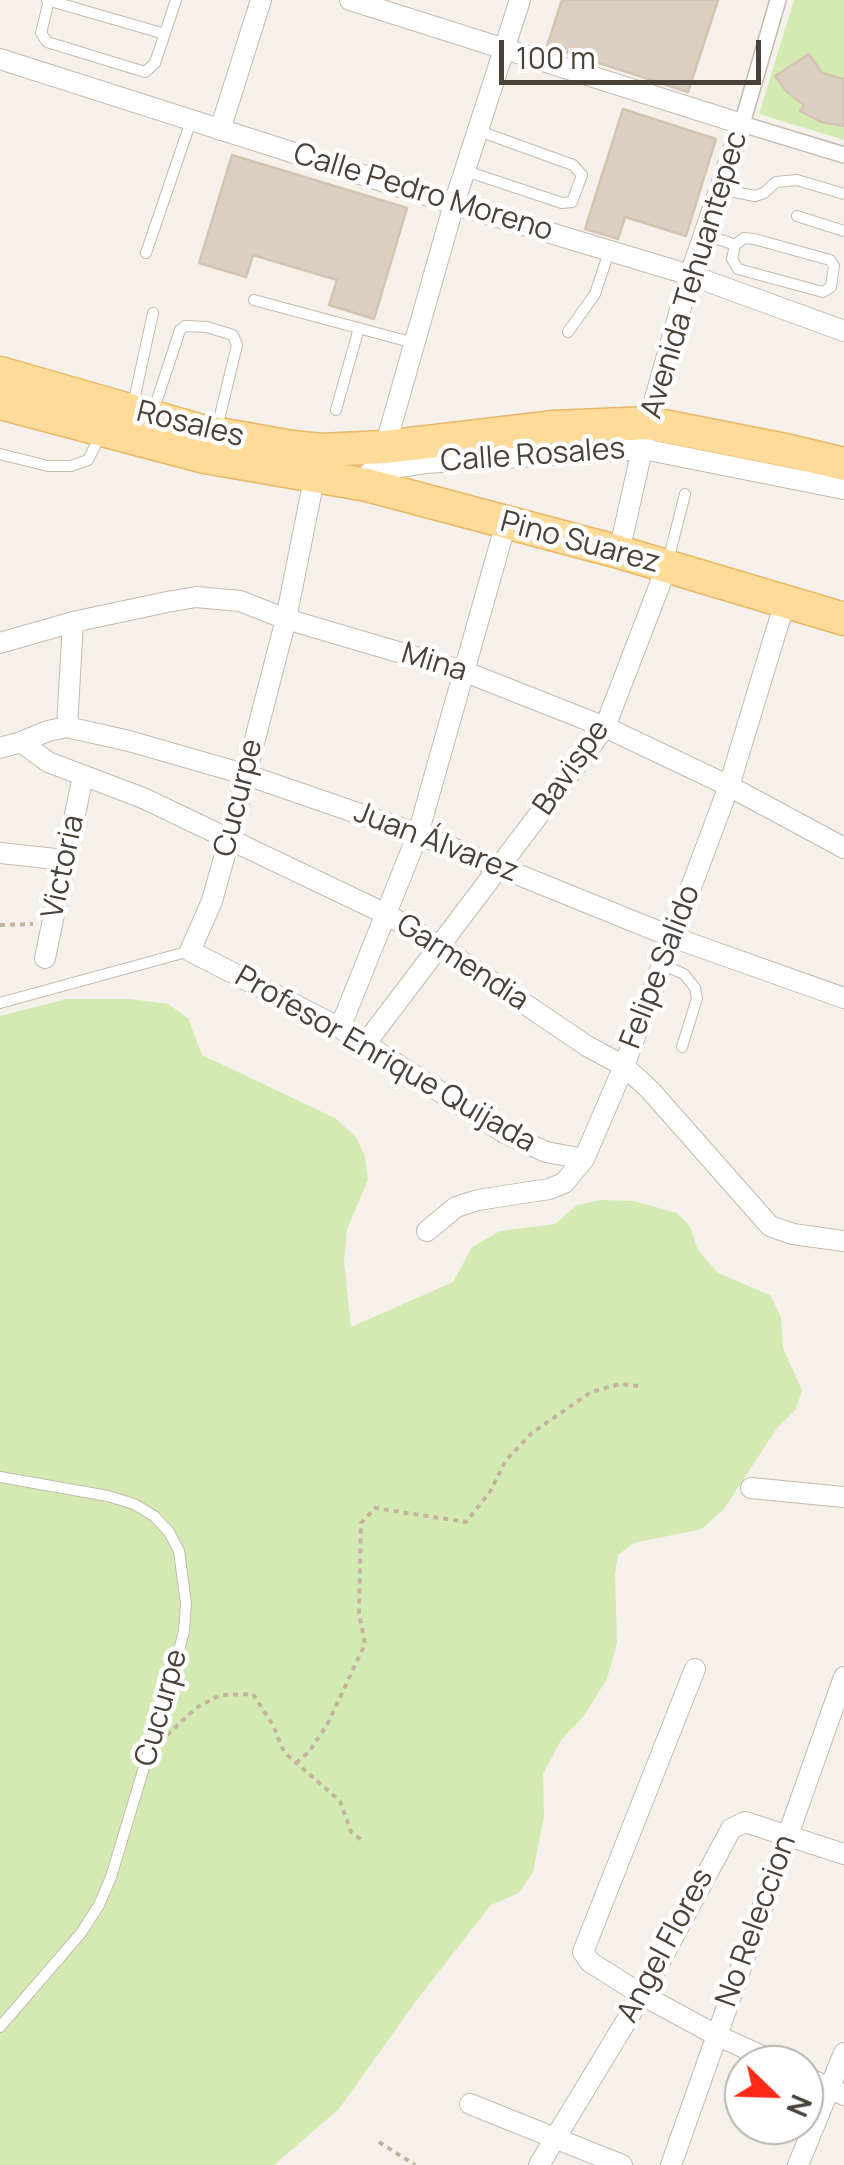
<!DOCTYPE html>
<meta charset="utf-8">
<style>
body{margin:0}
#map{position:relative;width:844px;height:2165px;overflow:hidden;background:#f5f1ea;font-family:Manrope,sans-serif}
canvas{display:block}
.north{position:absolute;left:724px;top:2045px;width:100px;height:100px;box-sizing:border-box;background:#fff;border:2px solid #b7b3af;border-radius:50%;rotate:113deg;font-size:28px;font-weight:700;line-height:40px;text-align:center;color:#4a4238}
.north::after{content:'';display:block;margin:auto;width:35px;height:45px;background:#ff2918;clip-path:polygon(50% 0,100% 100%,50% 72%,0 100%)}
.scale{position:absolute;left:499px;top:40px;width:262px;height:45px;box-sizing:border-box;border:5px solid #4a4238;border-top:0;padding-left:12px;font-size:30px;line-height:35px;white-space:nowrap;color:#4a4238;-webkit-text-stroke:8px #fff;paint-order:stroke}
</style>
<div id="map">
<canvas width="844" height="2165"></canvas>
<div class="north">N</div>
<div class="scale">100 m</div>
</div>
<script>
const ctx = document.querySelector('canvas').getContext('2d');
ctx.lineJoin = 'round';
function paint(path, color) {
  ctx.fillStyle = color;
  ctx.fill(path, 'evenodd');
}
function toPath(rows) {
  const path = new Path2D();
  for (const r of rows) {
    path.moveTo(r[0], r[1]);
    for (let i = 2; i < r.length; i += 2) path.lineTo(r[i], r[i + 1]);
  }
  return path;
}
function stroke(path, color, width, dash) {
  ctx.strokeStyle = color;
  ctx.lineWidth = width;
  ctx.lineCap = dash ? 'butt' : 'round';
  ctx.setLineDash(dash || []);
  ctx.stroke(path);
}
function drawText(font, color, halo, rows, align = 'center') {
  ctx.font = font + ' Manrope,sans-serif';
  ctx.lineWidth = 9;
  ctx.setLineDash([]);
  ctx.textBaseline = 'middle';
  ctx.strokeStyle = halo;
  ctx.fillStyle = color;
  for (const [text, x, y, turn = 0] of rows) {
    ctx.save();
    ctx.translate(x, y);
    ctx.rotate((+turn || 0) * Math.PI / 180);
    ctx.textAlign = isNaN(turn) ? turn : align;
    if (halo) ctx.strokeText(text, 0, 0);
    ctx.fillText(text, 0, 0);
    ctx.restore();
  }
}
const green = toPath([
 [794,0,844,0,844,140,759,114],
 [66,999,131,999,168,1004,188,1018,202,1055,335,1118,356,1137,365,1156,368,1180,347,1229,344,1261,351,1327,453,1282,472,1247,500,1231,555,1224,577,1205,602,1200,634,1201,677,1213,690,1226,698,1250,718,1273,770,1295,781,1317,783,1348,802,1390,796,1409,777,1428,724,1509,702,1529,634,1543,618,1555,615,1573,617,1643,607,1679,583,1717,561,1740,543,1774,544,1816,533,1872,519,1893,491,1905,419,1997,339,2109,274,2165,0,2165,0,1016]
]);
const building = toPath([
 [562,0,718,0,688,92,547,46,562,0],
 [809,54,822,73,844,79,844,126,821,122,800,111,804,105,787,92,775,76,809,54],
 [623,109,716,139,686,236,625,217,618,239,585,229,623,109],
 [232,155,407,208,374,319,329,305,337,280,253,255,246,277,199,263,232,155]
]);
const path = toPath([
 [0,925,33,924],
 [167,1735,196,1708,220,1695,253,1694,273,1725,284,1752,340,1801,351,1832,363,1841],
 [296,1763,309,1752,327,1725,365,1644,359,1613,361,1523,375,1508,466,1522,490,1492,506,1460,532,1433,591,1392,620,1384,639,1386],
 [379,2142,415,2165]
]);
const service = toPath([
 [47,0,165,34],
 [49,0,41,33,47,42,145,72,155,63,176,0],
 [466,171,562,203,572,202,582,175,573,165,479,131],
 [719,189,755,196,764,193,776,182,797,180,844,194],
 [797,216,844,231],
 [705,234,735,245,744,238,754,239,830,260,834,266,831,287,823,292,738,269,732,259,735,245],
 [146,253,191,121],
 [254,300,414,343],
 [568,332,595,294,609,252],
 [133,405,153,313],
 [336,410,359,328],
 [153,412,180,330,185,326,207,327,233,335,237,345,217,428],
 [0,454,48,466,71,466,88,460,100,436],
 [668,561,685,494],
 [663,965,684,974,695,988,697,998,682,1047],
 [0,1003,190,951],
 [0,1477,108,1496,134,1504,154,1516,169,1532,179,1551,186,1604,184,1631,178,1654,111,1877,99,1905,81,1933,0,2027]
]);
const pedestrian = toPath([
 [778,0,742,124,844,155]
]);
const minor = toPath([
 [350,0,742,124,690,275,648,423,619,552],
 [0,59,454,204,690,275,844,331],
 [220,130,261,0],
 [316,469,286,619,229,840,212,901,190,951,340,1028,503,1132,546,1152,584,1159],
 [370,472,426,463,643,449,844,489],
 [389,491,383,470,385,447,454,204,520,0],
 [0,643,73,622,167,602,196,597,240,601,286,619,463,671,605,727,729,786,844,848],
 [67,727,73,622],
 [21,742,48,731,67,727,129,741,244,774,418,834,672,937,844,998],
 [0,748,21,742,48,762,143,798,388,915,439,946,587,1046,624,1066,650,1090,770,1226,793,1234,844,1241],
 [0,853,65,860],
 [45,958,83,776],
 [340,1028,418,834,506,523],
 [366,1043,605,727,667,566],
 [427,1231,456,1207,478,1200,549,1189,564,1183,584,1159,624,1066,729,786,785,602],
 [751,1488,844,1497],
 [695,1669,583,1952,590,1962,642,1995,716,2035,782,2065],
 [804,2076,844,2095],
 [470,2104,622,2165],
 [539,2165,642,1995,731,1829,745,1822,844,1854],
 [671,2165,844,1677],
 [798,2165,844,2053]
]);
const primary = toPath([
 [0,373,202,431,292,447,321,450,385,447,555,427,648,423,790,451,844,464],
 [0,403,205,457,367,485,619,552,844,619]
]);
const streetNames = [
 ["Calle Pedro Moreno",423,193,17],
 ["Avenida Tehuantepec",695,275,-73],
 ["Rosales",190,425,14],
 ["Calle Rosales",533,456,-4],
 ["Pino Suarez",580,543,15],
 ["Mina",434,663,17],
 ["Bavispe",572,768,-55],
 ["Cucurpe",239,798,-76],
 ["Juan Álvarez",436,843,21],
 ["Victoria",64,867,-78],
 ["Garmendia",462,963,33],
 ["Felipe Salido",661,967,-69],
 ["Profesor Enrique Quijada",385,1060,30],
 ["Cucurpe",162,1708,-74],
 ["No Releccion",757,1921,-70],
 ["Angel Flores",666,1946,-62]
];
paint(green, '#d5eab3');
paint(building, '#dbcfc2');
stroke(building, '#d3c4b2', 2.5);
stroke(service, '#c4bbaf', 12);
stroke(pedestrian, '#c4bbaf', 18);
stroke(minor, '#c4bbaf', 22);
stroke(primary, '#e7b766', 35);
stroke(path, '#c4b39d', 4, [5, 5]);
stroke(service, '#fff', 10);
stroke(pedestrian, '#fff', 15);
stroke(minor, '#fff', 20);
stroke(primary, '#ffdb9a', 32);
drawText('30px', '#4a4238', '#fff', streetNames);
</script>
